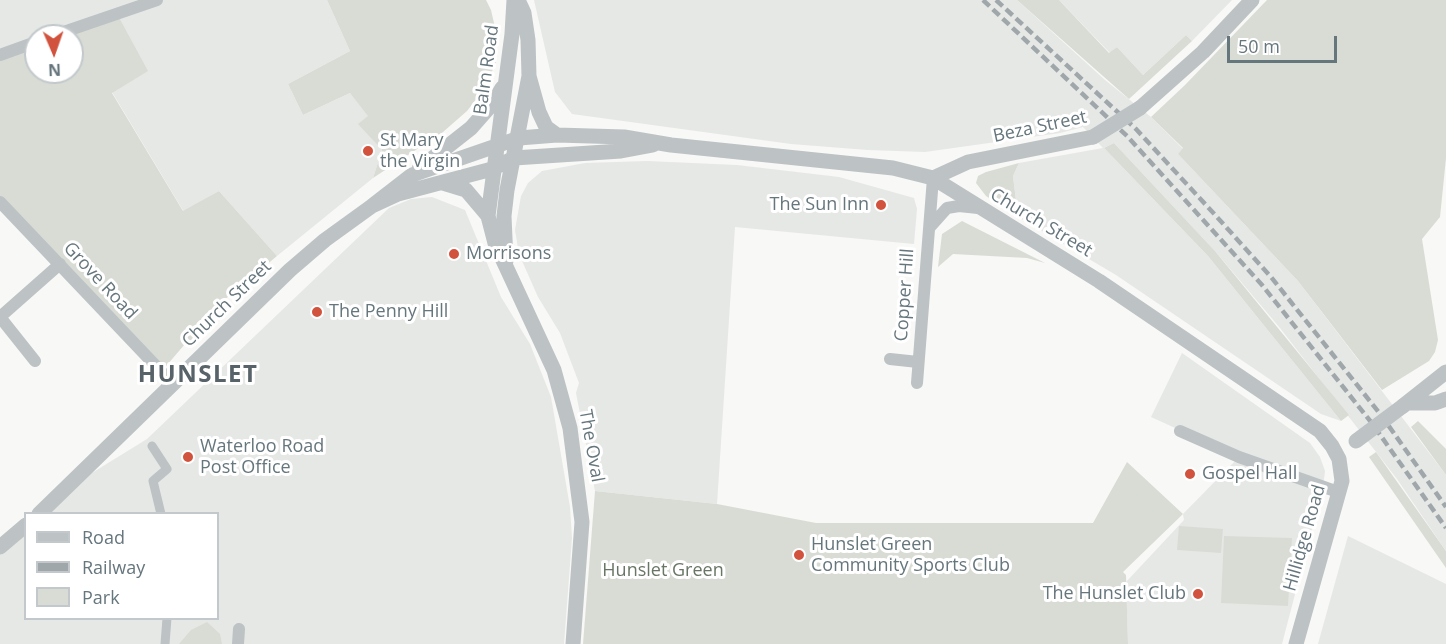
<!DOCTYPE html>
<style>
body{margin:0}
#map{position:relative;width:1446px;height:644px;overflow:hidden;background:#f8f8f6;font-family:"Open Sans",sans-serif}
canvas{display:block}
.legend{position:absolute;left:24px;top:512px;width:195px;height:108px;box-sizing:border-box;background:#fff;border:2px solid #c2c8cb;margin:0;padding:8px 10px;list-style:none;font-size:18px;color:#66767d}
.legend li{display:flex;align-items:center;gap:12px;height:30px}
.legend b{width:30px;border:2px solid #c2c8cb}
.north{position:absolute;left:24px;top:24px;width:60px;height:60px;box-sizing:border-box;background:#fff;border:2px solid #c2c8cb;border-radius:50%;rotate:178deg;font-size:16px;font-weight:700;line-height:24px;text-align:center;color:#66767d}
.north::after{content:'';display:block;margin:auto;width:21px;height:27px;background:#d1523d;clip-path:polygon(50% 0,100% 100%,50% 72%,0 100%)}
.scale{position:absolute;left:1227px;top:36px;width:110px;height:27px;box-sizing:border-box;border:3px solid #66767d;border-top:0;padding-left:8px;font-size:18px;line-height:21px;white-space:nowrap;color:#66767d;-webkit-text-stroke:4px #fff;paint-order:stroke}
</style>
<div id="map">
<canvas width="1446" height="644"></canvas>
<ul class="legend">
<li><b style="height:8px;background:#bdc2c5"></b>Road</li>
<li><b style="height:8px;background:#a0a7ab"></b>Railway</li>
<li><b style="height:16px;background:#d9dcd5"></b>Park</li>
</ul>
<div class="north">N</div>
<div class="scale">50 m</div>
</div>
<script>
const ctx = document.querySelector('canvas').getContext('2d');
ctx.lineJoin = 'round';
function paint(path, color) {
  ctx.fillStyle = color;
  ctx.fill(path, 'evenodd');
}
function toPath(rows) {
  const path = new Path2D();
  for (const r of rows) {
    path.moveTo(r[0], r[1]);
    for (let i = 2; i < r.length; i += 2) path.lineTo(r[i], r[i + 1]);
  }
  return path;
}
function stroke(path, color, width, dash) {
  ctx.strokeStyle = color;
  ctx.lineWidth = width;
  ctx.lineCap = dash ? 'butt' : 'round';
  ctx.setLineDash(dash || []);
  ctx.stroke(path);
}
function drawText(font, color, halo, rows, align = 'center') {
  ctx.font = font + ' "Open Sans",sans-serif';
  ctx.lineWidth = 6;
  ctx.setLineDash([]);
  ctx.textBaseline = 'middle';
  ctx.strokeStyle = halo;
  ctx.fillStyle = color;
  for (const [text, x, y, turn = 0] of rows) {
    ctx.save();
    ctx.translate(x, y);
    ctx.rotate((+turn || 0) * Math.PI / 180);
    ctx.textAlign = isNaN(turn) ? turn : align;
    if (halo) ctx.strokeText(text, 0, 0);
    ctx.fillText(text, 0, 0);
    ctx.restore();
  }
}
const built = toPath([
 [0,0,327,0,350,51,288,84,303,115,350,93,369,116,359,124,382,150,373,178,277,256,219,191,184,212,112,92,116,13,52,36,36,36,36,42,0,55],
 [534,0,1017,0,1105,80,1151,117,1183,149,1178,154,1298,281,1446,475,1446,551,1397,479,1280,328,1215,251,1114,143,1104,148,1208,256,1341,421,1321,414,1116,275,1018,217,1013,176,1019,163,1103,148,1083,127,1060,133,925,152,868,150,791,144,572,114,555,92],
 [1059,0,1232,0,1192,41,1186,35,1143,75,1117,47,1110,53],
 [647,161,737,165,839,177,914,198,917,209,914,244,735,227,717,504,595,491,576,393,579,383,560,333,538,297,519,254,515,230,521,196,528,183,542,171,585,163],
 [432,197,465,210,501,297,530,344,551,397,570,507,572,538,564,644,0,644,0,552,25,530,26,618,218,618,218,514,44,513,87,476,147,439,389,208,411,199],
 [1182,353,1310,443,1320,457,1325,471,1323,487,1282,644,1128,644,1126,582,1184,520,1183,514,1239,457,1151,417],
 [1348,536,1446,584,1446,644,1318,644]
]);
const green = toPath([
 [327,0,486,0,491,10,497,36,496,62,485,88,467,111,443,132,373,178,382,150,358,124,368,116,350,93,303,115,288,84,350,51],
 [1017,0,1059,0,1109,53,1117,47,1143,75,1186,35,1192,41,1129,99],
 [1267,0,1446,0,1446,158,1440,217,1422,239,1438,340,1435,352,1429,361,1382,390,1298,281,1178,154,1183,148,1151,117,1185,85],
 [116,12,148,71,112,93,183,211,219,191,277,256,223,301,190,343,185,344,161,372,0,202,0,55,36,42,36,72,72,72,72,36,52,36],
 [1114,143,1215,251,1349,415,1341,421,1208,256,1104,148],
 [1019,163,1013,176,1018,217,986,196,976,183,978,176,986,172],
 [962,221,1045,263,1027,258,953,254,938,267,942,234],
 [1418,421,1446,449,1446,475,1411,427],
 [1376,452,1446,551,1446,568,1369,457],
 [1127,462,1183,514,1123,572,1126,575,1128,644,583,644,595,491,717,504,816,523,1093,523],
 [1179,526,1223,529,1221,553,1177,550],
 [1224,536,1292,538,1288,606,1221,603],
 [207,622,220,634,222,644,179,644,191,630]
]);
const pedestrian = toPath([
 [152,446,167,469,153,481,161,514],
 [165,644,167,618]
]);
const minor = toPath([
 [52,36,157,0],
 [0,55,36,42],
 [0,202,173,384],
 [930,227,947,208,959,206,978,208],
 [0,317,60,264],
 [0,317,35,361],
 [890,359,918,362],
 [917,383,933,178],
 [1180,431,1239,457,1338,492],
 [238,644,239,629]
]);
const tertiary = toPath([
 [514,0,512,34,488,216,495,243,554,370,570,428,582,522,573,644],
 [529,76,539,112,546,127,557,135],
 [1140,108,1203,52,1252,0],
 [419,169,471,128,493,103,502,88],
 [933,178,968,162,1093,137],
 [443,183,466,190,488,216],
 [372,206,412,175,519,138,557,135,624,137,671,145,893,168,933,178,1099,281,1320,431,1332,446,1339,459,1342,481,1296,644],
 [506,261,504,216,507,190,529,76,528,40,524,13,518,0],
 [1409,403,1435,403,1446,399],
 [1403,406,1446,372],
 [39,514,290,270,325,240,372,206,398,194,492,169,514,158,621,151,653,145],
 [0,547,26,525]
]);
const rail = toPath([
 [983,0,1127,136,1262,285,1371,422,1446,528],
 [996,0,1136,129,1217,217,1271,277,1381,415,1446,507]
]);
const tertiaryBridge = toPath([
 [1093,137,1140,108],
 [1356,441,1403,406]
]);
const markers = [
 [368,151,6,"#d1523d"],
 [881,205,6,"#d1523d"],
 [454,254,6,"#d1523d"],
 [317,312,6,"#d1523d"],
 [188,457,6,"#d1523d"],
 [1190,474,6,"#d1523d"],
 [799,555,6,"#d1523d"],
 [1198,594,6,"#d1523d"]
];
const streetNames = [
 ["Balm Road",487,70,-82],
 ["Beza Street",1040,127,-12],
 ["Church Street",1041,223,31],
 ["Grove Road",100,281,47],
 ["Copper Hill",905,295,-86],
 ["Church Street",227,304,-44],
 ["The Oval",591,446,80],
 ["Hillidge Road",1305,538,-74]
];
const poiNames = [
 ["St Mary",380,141],
 ["the Virgin",380,162],
 ["The Sun Inn",869,205,"right"],
 ["Morrisons",466,254],
 ["The Penny Hill",329,312],
 ["Waterloo Road",200,447],
 ["Post Office",200,468],
 ["Gospel Hall",1202,474],
 ["Hunslet Green",811,545],
 ["Community Sports Club",811,566],
 ["The Hunslet Club",1186,594,"right"]
];
const parkNames = [
 ["Hunslet Green",663,571]
];
const districtNames = [
 ["HUNSLET",198,375]
];
paint(built, '#e6e8e6');
paint(green, '#d9dcd5');
stroke(pedestrian, '#bdc2c5', 9);
stroke(minor, '#bdc2c5', 12);
stroke(tertiary, '#bdc2c5', 15);
stroke(rail, '#a0a7ab', 4.5, [9, 4.5]);
stroke(tertiaryBridge, '#bdc2c5', 15);
for (const [x, y, r, color] of markers) {
  const dot = new Path2D();
  dot.arc(x, y, r, 0, 2 * Math.PI);
  ctx.fillStyle = color;
  ctx.fill(dot);
  stroke(dot, '#fff', 2);
}
drawText('18px', '#66767d', '#fff', streetNames);
drawText('18px', '#66767d', '#fff', poiNames, 'left');
drawText('18px', '#697665', '#fff', parkNames);
ctx.letterSpacing = '1.5px';
drawText('bold 24px', '#576369', '#fff', districtNames);
ctx.letterSpacing = '0px';
</script>
